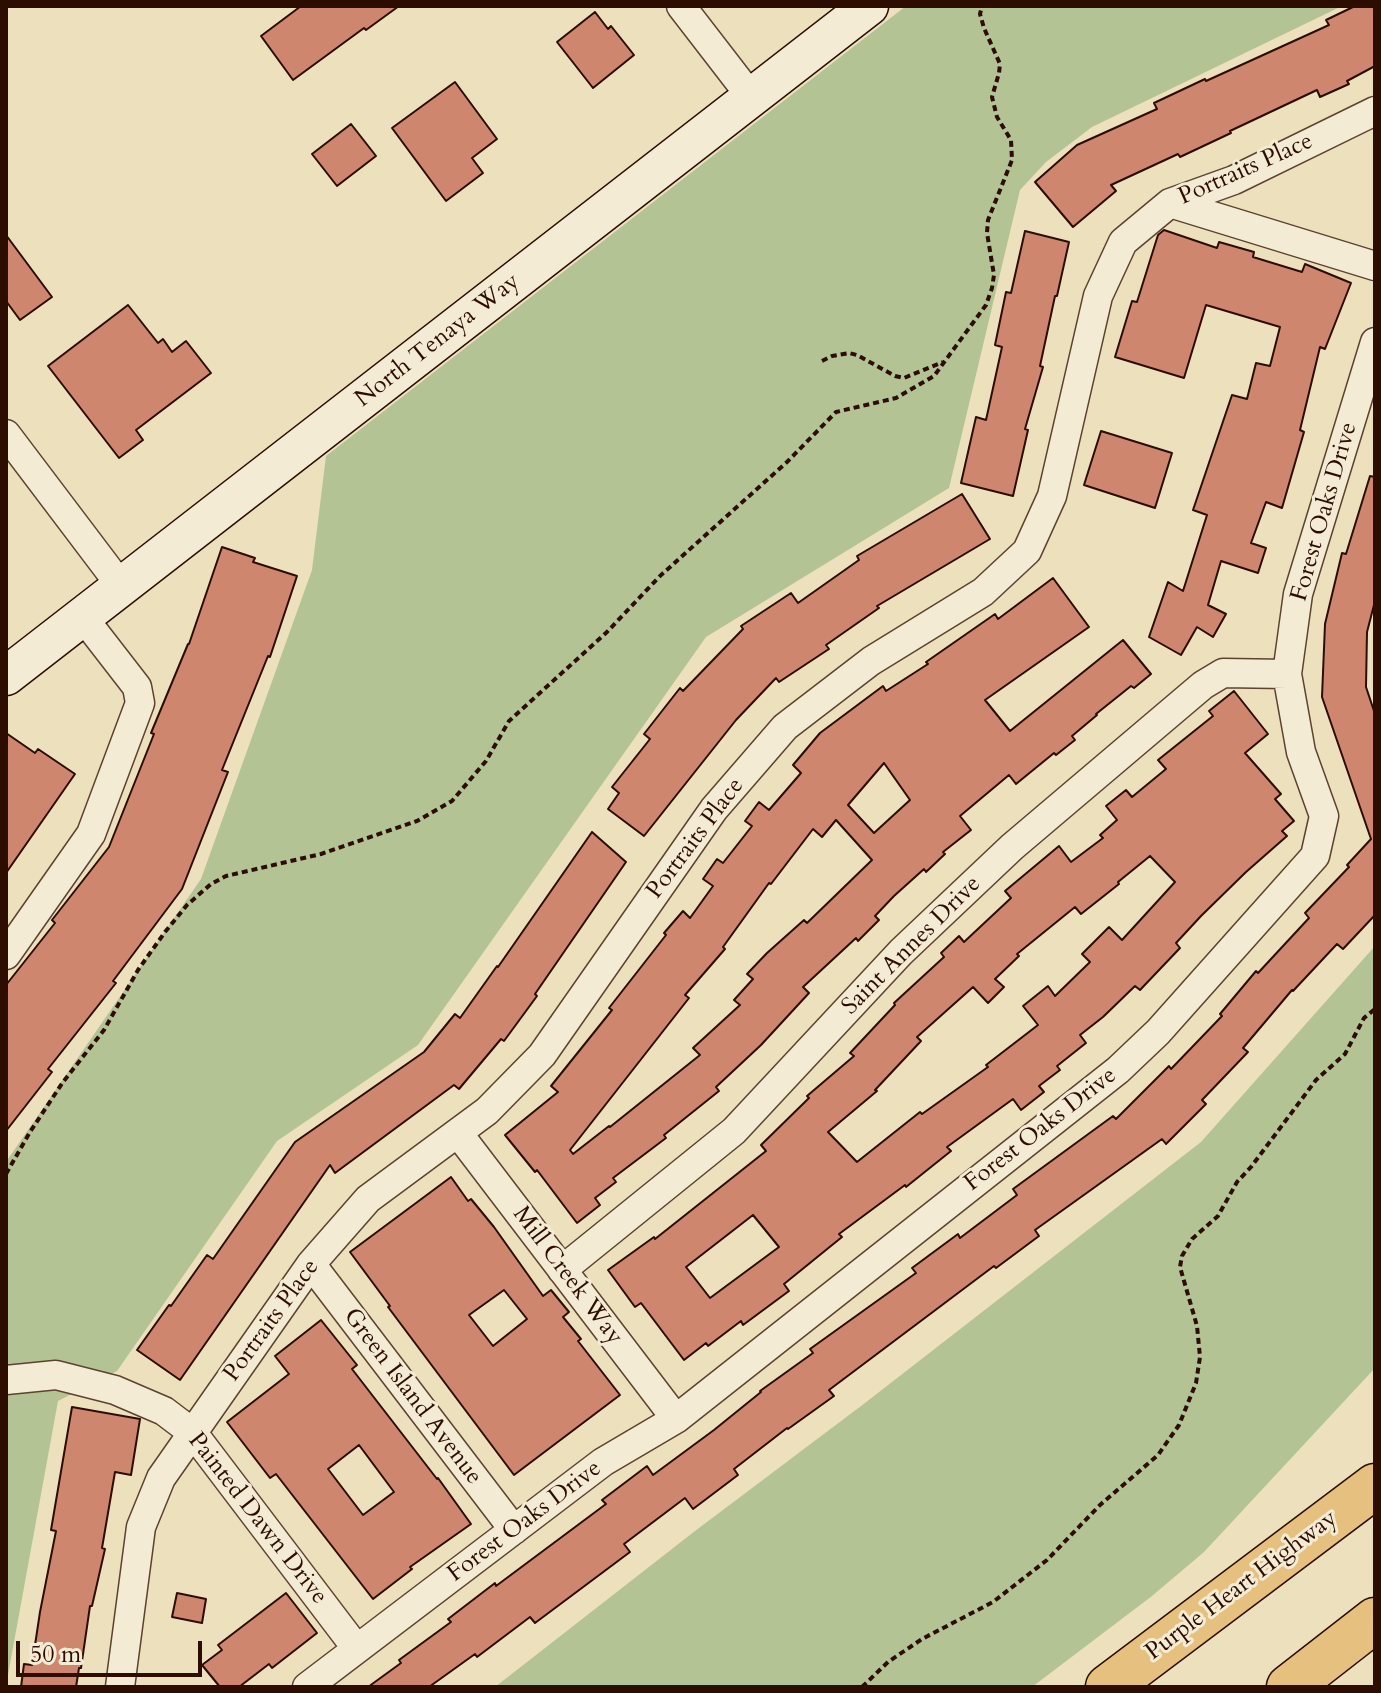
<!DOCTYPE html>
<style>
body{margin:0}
#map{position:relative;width:1381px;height:1693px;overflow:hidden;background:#ece0bd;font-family:Cardo,serif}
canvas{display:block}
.frame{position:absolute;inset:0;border:8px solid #2c0d00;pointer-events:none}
.scale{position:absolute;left:16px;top:1641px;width:186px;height:36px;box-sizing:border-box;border:4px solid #2c0d00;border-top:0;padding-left:10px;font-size:24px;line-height:28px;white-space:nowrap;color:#2c0d00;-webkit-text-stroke:6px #f3ebd4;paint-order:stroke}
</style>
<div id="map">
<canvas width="1381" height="1693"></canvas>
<div class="frame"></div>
<div class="scale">50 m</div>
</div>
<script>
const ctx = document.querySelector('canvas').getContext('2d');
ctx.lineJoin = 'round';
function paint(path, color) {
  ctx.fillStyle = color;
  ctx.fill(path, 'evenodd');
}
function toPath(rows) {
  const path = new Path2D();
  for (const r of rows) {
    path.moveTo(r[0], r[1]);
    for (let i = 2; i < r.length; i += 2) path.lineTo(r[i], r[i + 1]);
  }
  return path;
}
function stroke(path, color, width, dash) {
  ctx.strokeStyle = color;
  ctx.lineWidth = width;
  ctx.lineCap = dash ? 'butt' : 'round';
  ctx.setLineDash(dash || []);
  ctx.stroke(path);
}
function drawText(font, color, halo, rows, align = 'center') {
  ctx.font = font + ' Cardo,serif';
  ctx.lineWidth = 6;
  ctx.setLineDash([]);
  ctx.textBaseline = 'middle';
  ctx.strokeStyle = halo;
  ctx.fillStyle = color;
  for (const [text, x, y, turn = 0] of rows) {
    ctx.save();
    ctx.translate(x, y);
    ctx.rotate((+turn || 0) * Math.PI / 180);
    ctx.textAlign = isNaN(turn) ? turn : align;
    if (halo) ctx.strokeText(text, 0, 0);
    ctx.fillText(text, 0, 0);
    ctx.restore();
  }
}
const green = toPath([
 [906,6,1342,6,1092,127,1046,162,1020,190,949,488,706,637,418,1045,277,1141,117,1371,58,1401,6,1686,6,1162,201,879,312,570,326,456],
 [1375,946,1375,1368,1204,1552,1152,1596,1032,1687,495,1687,695,1531,865,1403,1201,1142]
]);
const building = toPath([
 [301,6,399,6,366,30,364,28,293,80,261,36,301,6],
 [1355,6,1375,6,1375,66,1347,81,1349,84,1320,97,1317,90,1230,131,1231,133,1180,157,1178,154,1111,185,1116,191,1073,227,1035,182,1077,145,1157,109,1154,103,1205,79,1206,81,1329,25,1326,20,1355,6],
 [595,12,608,29,611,26,634,55,593,88,557,42,595,12],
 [455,82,497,139,472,158,483,173,446,201,392,128,455,82],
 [351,124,376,156,337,186,312,154,351,124],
 [1164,230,1217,248,1219,242,1254,252,1253,257,1302,272,1305,264,1351,283,1325,349,1320,347,1300,430,1304,432,1282,508,1266,502,1251,543,1266,548,1258,573,1221,561,1208,605,1226,614,1213,637,1197,627,1181,655,1149,637,1168,582,1183,591,1207,515,1193,510,1232,395,1247,399,1256,363,1270,366,1280,327,1206,305,1184,378,1115,357,1132,301,1137,302,1158,235,1164,230],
 [1025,231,1069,242,1057,296,1055,296,1040,366,1043,367,1025,429,1028,430,1013,496,961,483,976,417,986,420,1002,347,995,345,1006,292,1011,293,1025,231],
 [6,235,52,297,20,320,6,301,6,235],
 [128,305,158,343,163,339,172,352,186,341,211,373,136,430,143,440,119,458,48,366,128,305],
 [1101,431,1172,453,1155,508,1084,485,1101,431],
 [1370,476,1375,477,1375,601,1367,632,1366,687,1375,714,1375,915,1343,949,1337,944,1293,991,1292,990,1243,1048,1248,1052,1202,1100,1206,1104,1166,1144,1162,1139,1035,1230,1039,1236,996,1268,994,1266,829,1390,834,1396,788,1429,787,1428,734,1469,738,1475,693,1509,685,1498,624,1544,630,1552,535,1623,530,1617,477,1657,475,1654,429,1687,368,1687,401,1663,399,1660,451,1622,448,1619,495,1583,496,1586,606,1504,602,1500,647,1466,653,1475,714,1430,761,1392,760,1391,813,1353,810,1349,916,1273,912,1268,958,1234,960,1238,1017,1195,1013,1189,1113,1116,1116,1119,1169,1066,1171,1069,1222,1016,1220,1014,1256,971,1258,973,1309,918,1305,913,1349,867,1347,865,1371,839,1322,697,1325,624,1342,553,1346,554,1370,476],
 [962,494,990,539,877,606,879,608,826,645,829,649,779,682,776,678,736,720,644,836,608,809,619,793,612,787,650,739,644,734,680,688,683,691,743,629,741,626,791,593,798,603,859,560,857,556,962,494],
 [222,547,255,558,253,562,297,576,270,657,268,656,222,770,228,772,182,889,113,981,116,983,48,1069,52,1072,6,1131,6,985,55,923,52,920,109,847,154,734,151,733,188,644,189,644,222,547],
 [1053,578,1089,627,985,700,1010,731,1123,640,1151,674,1134,688,1131,686,1096,714,1097,715,1072,736,1075,740,1056,755,1054,753,1016,784,1009,775,960,816,971,830,943,852,945,854,926,872,924,869,894,896,875,916,879,920,858,941,856,938,803,987,809,993,761,1045,716,1087,719,1091,664,1135,666,1138,613,1178,616,1182,595,1198,600,1205,577,1223,537,1170,535,1172,505,1135,558,1092,551,1086,612,1010,609,1008,666,935,664,933,683,911,690,918,713,886,703,879,717,859,723,863,752,826,745,821,759,802,769,810,801,773,793,765,820,733,883,686,886,691,928,664,926,662,995,614,998,619,1053,578],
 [884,763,910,800,874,833,848,805,884,763],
 [836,820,872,860,807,923,804,920,767,953,747,974,753,979,734,1000,740,1005,693,1048,700,1055,610,1127,609,1126,573,1154,570,1150,689,998,685,995,725,949,723,947,769,883,771,884,813,829,822,837,836,820],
 [1234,691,1268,734,1245,753,1281,794,1275,799,1294,821,1282,831,1287,836,1246,872,1201,916,1176,943,1180,948,1140,990,1135,986,1103,1017,1080,1035,1086,1043,1057,1066,1060,1070,1039,1086,1044,1092,1021,1110,1013,1099,947,1147,951,1151,906,1187,905,1185,839,1234,842,1237,784,1284,789,1291,743,1325,741,1321,708,1346,706,1343,684,1360,641,1303,635,1307,608,1270,654,1237,655,1239,766,1151,761,1145,809,1098,807,1096,854,1056,850,1053,895,1005,894,1003,944,957,941,953,959,936,964,942,1011,898,1005,891,1059,846,1071,862,1103,838,1100,835,1117,820,1106,806,1126,790,1132,797,1166,769,1158,760,1213,716,1209,711,1234,691],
 [1150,856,1175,882,1122,940,1109,927,1082,954,1090,962,1055,996,1048,986,1023,1006,1038,1025,986,1065,988,1067,922,1114,920,1112,857,1162,828,1132,877,1091,875,1090,921,1041,917,1037,973,987,988,1003,1004,987,995,979,1019,956,1017,954,1075,907,1081,914,1119,884,1118,882,1150,856],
 [753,1215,779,1247,710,1298,686,1267,753,1215],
 [6,733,35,753,38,749,75,774,6,873,6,733],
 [592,832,626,862,535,994,537,996,504,1041,501,1039,459,1089,454,1085,335,1173,330,1165,180,1380,137,1350,169,1305,171,1306,207,1255,213,1259,295,1142,424,1052,455,1014,460,1018,497,966,498,967,592,832],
 [451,1177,468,1201,471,1199,494,1227,543,1296,551,1290,569,1312,563,1317,581,1339,578,1341,620,1395,514,1475,388,1307,390,1306,350,1252,451,1177],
 [504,1290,527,1319,493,1346,469,1315,504,1290],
 [321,1320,357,1365,352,1369,437,1479,438,1478,471,1524,410,1567,412,1569,373,1599,276,1474,270,1478,227,1422,289,1374,275,1356,321,1320],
 [359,1445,394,1492,363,1515,328,1469,359,1445],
 [72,1407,140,1419,131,1475,115,1472,102,1548,105,1549,92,1606,90,1606,81,1668,79,1668,76,1687,21,1687,24,1664,32,1665,40,1612,56,1531,51,1530,72,1407],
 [177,1593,206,1599,202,1623,172,1617,177,1593],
 [286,1593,317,1633,272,1668,269,1664,239,1687,220,1687,202,1665,222,1650,218,1645,286,1593]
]);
const path = toPath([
 [822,361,832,356,849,353,857,355,895,376,904,378,943,362],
 [6,1174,30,1132,63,1082,104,1030,138,970,165,932,187,905,211,884,226,876,321,854,417,821,452,801,486,761,509,721,607,632,660,576,787,462,836,412,896,398,934,376,986,305,992,288,994,275,987,233,988,220,1012,160,1011,140,997,117,992,97,999,73,1000,64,984,28,980,14,982,6],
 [862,1687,888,1662,922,1639,993,1602,1047,1560,1100,1505,1158,1455,1179,1425,1196,1383,1200,1357,1197,1326,1180,1267,1182,1256,1192,1239,1218,1216,1237,1182,1251,1167,1316,1080,1345,1054,1364,1018,1375,1009]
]);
const street = toPath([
 [681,6,752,98],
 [1170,203,1375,266],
 [6,434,121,586],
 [6,955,91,834,140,703,137,687,82,616],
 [458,1133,676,1419],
 [311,1264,514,1530],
 [562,1270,734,1131,901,952,1012,847,1203,685,1223,673,1287,674],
 [6,1380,56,1375,115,1390,164,1411,193,1433,357,1649],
 [120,1687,141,1527,161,1478,311,1264,368,1199,487,1111,542,1055,714,809,785,727,871,661,983,592,1027,551,1052,496,1098,296,1123,242,1170,203,1234,180,1375,111],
 [307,1687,603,1462,676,1419,1118,1070,1158,1032,1315,856,1324,816,1301,752,1287,674,1298,594,1375,342]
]);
const secondary = toPath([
 [6,676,869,6]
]);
const highway = toPath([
 [1108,1687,1375,1486],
 [1289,1687,1375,1620]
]);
const streetNames = [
 ["Portraits Place",1246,170,-24],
 ["North Tenaya Way",438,341,-38],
 ["Forest Oaks Drive",1325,512,-74],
 ["Portraits Place",696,839,-53],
 ["Saint Annes Drive",912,946,-45],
 ["Forest Oaks Drive",1041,1130,-38],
 ["Mill Creek Way",567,1276,53],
 ["Portraits Place",272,1321,-54],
 ["Green Island Avenue",412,1397,53],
 ["Painted Dawn Drive",257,1519,52],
 ["Forest Oaks Drive",525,1522,-37],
 ["Purple Heart Highway",1242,1586,-37]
];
paint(green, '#b4c394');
paint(building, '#ce866f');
stroke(building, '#2c0d00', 2);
stroke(street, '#5c422f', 31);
stroke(secondary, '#2c0d00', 41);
stroke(highway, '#2c0d00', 47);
stroke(path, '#2c0d00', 4, [6, 4]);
stroke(street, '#f3ebd4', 28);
stroke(secondary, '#f3ebd4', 38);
stroke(highway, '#e6c07e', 44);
drawText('24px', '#2c0d00', '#f3ebd4', streetNames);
</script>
